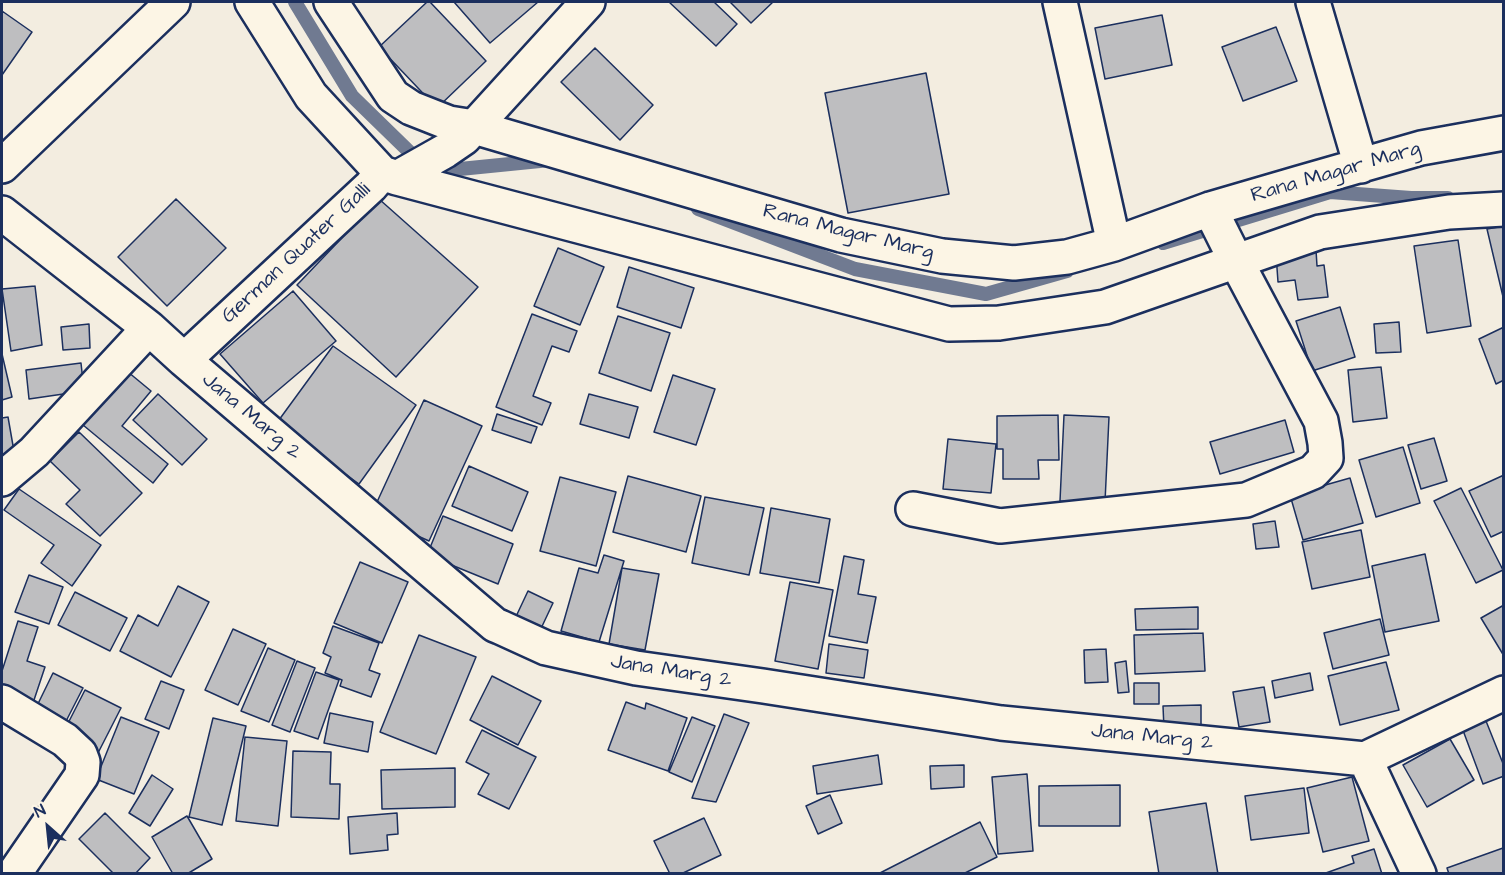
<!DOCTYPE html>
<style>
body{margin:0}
#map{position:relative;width:1505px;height:875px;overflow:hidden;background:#f3ede0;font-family:"Architects Daughter",sans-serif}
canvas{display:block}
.frame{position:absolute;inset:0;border:3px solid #1b2f5e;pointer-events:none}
.north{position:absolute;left:18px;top:797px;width:60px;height:60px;-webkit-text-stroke:4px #fcf5e5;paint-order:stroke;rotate:333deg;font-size:16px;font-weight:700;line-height:24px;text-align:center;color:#1b2f5e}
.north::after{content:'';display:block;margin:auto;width:21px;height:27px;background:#1b2f5e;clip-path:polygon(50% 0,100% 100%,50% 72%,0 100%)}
</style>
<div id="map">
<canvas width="1505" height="875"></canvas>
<div class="frame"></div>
<div class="north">N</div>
</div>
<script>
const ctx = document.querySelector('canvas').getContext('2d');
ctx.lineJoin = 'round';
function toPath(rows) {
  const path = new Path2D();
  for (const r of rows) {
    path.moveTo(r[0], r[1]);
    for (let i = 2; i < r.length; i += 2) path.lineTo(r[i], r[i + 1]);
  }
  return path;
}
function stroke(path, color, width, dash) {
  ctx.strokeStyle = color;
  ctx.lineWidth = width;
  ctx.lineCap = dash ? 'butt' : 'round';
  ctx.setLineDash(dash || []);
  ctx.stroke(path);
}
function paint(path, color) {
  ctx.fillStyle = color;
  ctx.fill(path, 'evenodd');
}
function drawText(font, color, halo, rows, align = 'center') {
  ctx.font = font + ' "Architects Daughter",sans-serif';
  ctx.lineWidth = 5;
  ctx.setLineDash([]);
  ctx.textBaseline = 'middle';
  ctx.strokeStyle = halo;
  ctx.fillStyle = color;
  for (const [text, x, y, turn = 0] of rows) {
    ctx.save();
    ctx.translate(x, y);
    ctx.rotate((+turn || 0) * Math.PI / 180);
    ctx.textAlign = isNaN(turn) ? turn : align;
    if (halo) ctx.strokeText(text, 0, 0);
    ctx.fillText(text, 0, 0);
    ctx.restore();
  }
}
const stream = toPath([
 [295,2,352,96,430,172,550,160],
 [698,209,855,269,986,294,1067,271],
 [1163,243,1330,192,1411,198,1448,198]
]);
const building = toPath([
 [427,2,430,2,486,61,437,108,379,47,427,2],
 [454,2,538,2,490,43,454,2],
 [669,2,714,2,737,24,716,46,669,2],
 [730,2,773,2,751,23,730,2],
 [2,11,32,32,2,75,2,11],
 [1162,15,1172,65,1105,79,1095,28,1162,15],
 [1276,27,1297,81,1243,101,1222,47,1276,27],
 [595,48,653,105,620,140,561,82,595,48],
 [926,73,949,194,848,213,825,93,926,73],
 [176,199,226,248,167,306,118,257,176,199],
 [379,199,478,287,396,377,297,285,379,199],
 [1504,226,1504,301,1487,229,1504,226],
 [1458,240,1471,326,1427,333,1414,246,1458,240],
 [558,248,604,267,580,325,534,306,558,248],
 [1316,250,1317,266,1324,265,1328,297,1298,300,1295,280,1278,282,1276,254,1316,250],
 [629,267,694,288,681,328,617,307,629,267],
 [35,286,42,345,11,351,2,289,35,286],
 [293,291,336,341,263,403,220,354,293,291],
 [1340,307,1355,357,1312,371,1296,321,1340,307],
 [532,314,577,331,569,352,552,346,533,396,551,403,542,425,496,407,532,314],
 [618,316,670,333,651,391,599,373,618,316],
 [1399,322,1401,352,1376,353,1374,324,1399,322],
 [89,324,90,348,63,350,61,327,89,324],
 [1504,327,1504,380,1496,384,1479,339,1504,327],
 [333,346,416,405,359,484,276,424,333,346],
 [2,354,12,397,2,400,2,354],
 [81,363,84,391,29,399,26,370,81,363],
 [122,367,151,391,122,426,168,464,153,483,77,420,122,367],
 [1381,367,1387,418,1353,422,1348,370,1381,367],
 [673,375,715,389,696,445,654,432,673,375],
 [158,394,207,439,182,465,133,420,158,394],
 [589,394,638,407,629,438,580,424,589,394],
 [424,400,482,426,429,541,371,515,424,400],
 [497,414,537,427,531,443,492,430,497,414],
 [1058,415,1059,460,1038,460,1039,479,1003,479,1003,449,997,449,997,416,1058,415],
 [1064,415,1109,417,1105,502,1060,501,1064,415],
 [8,417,15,457,2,460,2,418,8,417],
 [1285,420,1294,452,1220,474,1210,442,1285,420],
 [79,432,142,493,100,536,66,504,80,490,50,461,79,432],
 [1434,438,1447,481,1421,489,1408,445,1434,438],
 [948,439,996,444,991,493,943,489,948,439],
 [1403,447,1420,503,1376,517,1359,460,1403,447],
 [469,466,528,492,512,531,452,506,469,466],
 [1504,475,1504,531,1491,537,1469,491,1504,475],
 [628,476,701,496,686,552,613,532,628,476],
 [560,477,616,492,596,566,540,551,560,477],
 [1350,478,1363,523,1303,540,1290,495,1350,478],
 [1461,488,1503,570,1476,583,1434,501,1461,488],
 [19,489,101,545,72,586,41,563,54,545,4,510,19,489],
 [705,497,764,508,749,575,692,563,705,497],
 [771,508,830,519,819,583,760,573,771,508],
 [443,516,513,544,498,584,427,555,443,516],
 [1275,521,1279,547,1256,549,1253,524,1275,521],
 [1361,530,1370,577,1312,589,1302,542,1361,530],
 [1425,554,1439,621,1385,632,1372,566,1425,554],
 [604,555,624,561,599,642,561,631,579,568,598,573,604,555],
 [844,556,864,560,858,594,876,597,867,643,829,636,844,556],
 [360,562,408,582,382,643,334,623,360,562],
 [622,568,659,574,645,650,609,644,622,568],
 [29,575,63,587,49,624,15,612,29,575],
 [790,582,833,590,818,669,775,661,790,582],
 [178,586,209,602,171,677,120,651,138,615,158,626,178,586],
 [528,591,553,603,537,637,512,625,528,591],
 [75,592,127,618,110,651,58,625,75,592],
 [1504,605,1504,656,1481,618,1504,605],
 [1198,607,1198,629,1136,630,1135,609,1198,607],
 [1380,619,1389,655,1333,669,1324,633,1380,619],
 [18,621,38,627,27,661,45,667,33,703,2,692,2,671,18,621],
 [333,626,379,643,369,670,380,674,371,697,340,686,342,680,325,673,331,657,323,653,333,626],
 [233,629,266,644,238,705,205,690,233,629],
 [1203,633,1205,671,1135,674,1134,635,1203,633],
 [419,635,476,657,436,754,380,732,419,635],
 [829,644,868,650,864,678,826,673,829,644],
 [268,648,295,660,269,722,241,711,268,648],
 [1106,649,1108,682,1085,683,1084,650,1106,649],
 [297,661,315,668,290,732,272,725,297,661],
 [1126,661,1129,692,1118,693,1115,663,1126,661],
 [1386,662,1399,710,1340,725,1328,676,1386,662],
 [316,672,339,680,318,739,294,731,316,672],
 [53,673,83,688,62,729,33,714,53,673],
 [1310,673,1313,690,1275,698,1272,681,1310,673],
 [492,676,541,701,518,745,470,720,492,676],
 [161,681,184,690,169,729,145,719,161,681],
 [1134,683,1159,683,1159,704,1134,704,1134,683],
 [1264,687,1270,722,1239,727,1233,692,1264,687],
 [85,690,121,708,98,753,62,735,85,690],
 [626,702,645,709,646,703,687,718,668,771,608,750,626,702],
 [1201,705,1201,728,1164,729,1163,706,1201,705],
 [330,713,373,722,368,752,324,743,330,713],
 [724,714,749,723,716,802,692,798,724,714],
 [1484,716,1504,766,1504,776,1483,784,1461,725,1484,716],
 [121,717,159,732,134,794,96,779,121,717],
 [692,717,715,726,692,782,669,772,692,717],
 [213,718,246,726,222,825,189,817,213,718],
 [482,730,536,757,509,809,478,794,489,774,466,762,482,730],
 [245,737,287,741,278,826,236,821,245,737],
 [1450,739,1474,780,1427,807,1403,765,1450,739],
 [293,751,331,752,330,784,340,784,339,819,291,817,293,751],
 [878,755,882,784,817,794,813,766,878,755],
 [964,765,964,787,931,789,930,766,964,765],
 [455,768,455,807,382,809,381,770,455,768],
 [1027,774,1033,851,998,854,992,777,1027,774],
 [152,775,173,789,150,826,129,813,152,775],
 [1352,777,1369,841,1323,852,1307,788,1352,777],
 [1120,785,1120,826,1039,826,1039,786,1120,785],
 [1304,788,1309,833,1251,840,1245,796,1304,788],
 [830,795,842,823,818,834,806,806,830,795],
 [1206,803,1218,874,1159,874,1149,812,1206,803],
 [105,813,150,858,135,874,114,874,79,839,105,813],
 [397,813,398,834,387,835,388,850,350,854,348,817,397,813],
 [187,816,212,859,187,874,173,874,152,837,187,816],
 [704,818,721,855,681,874,670,874,654,841,704,818],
 [980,822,997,857,963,874,878,874,980,822],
 [1503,848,1504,874,1449,874,1447,868,1503,848],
 [1374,849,1382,874,1323,874,1354,863,1352,856,1374,849]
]);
const street = toPath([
 [252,2,311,96,382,173],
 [331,2,393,96,411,108,449,123,474,127,841,235,942,256,1014,263,1067,257,1114,244,1210,209,1299,183,1421,148,1504,133],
 [1060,2,1114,244],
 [1313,2,1361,166],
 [2,166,173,2],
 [397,178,949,324,999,323,1105,307,1320,232,1449,212,1504,209],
 [2,213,149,328,184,360,495,625,500,627,546,648,636,668,763,686,1001,723,1365,759,1419,874],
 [184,360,371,186,382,173,397,178,445,151,464,138,474,127],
 [2,479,34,452,149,328],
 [913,509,1000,526,1246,500,1313,472,1326,458,1325,443,1321,421,1236,261,1210,209],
 [2,702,65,740,80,754,83,762,82,775,14,874],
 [1365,759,1504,693]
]);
const secondary = toPath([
 [474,127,588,2]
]);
const streetNames = [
 ["Rana Magar Marg",1336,173,-16],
 ["Rana Magar Marg",848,233,14],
 ["German Quater Galli",297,254,-43],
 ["Jana Marg 2",251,417,40],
 ["Jana Marg 2",671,672,9],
 ["Jana Marg 2",1152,738,6]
];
stroke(stream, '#707a91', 14);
paint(building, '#bebec0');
stroke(building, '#1b2f5e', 1.5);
stroke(street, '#1b2f5e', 38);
stroke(secondary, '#1b2f5e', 38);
stroke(street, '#fcf5e5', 33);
stroke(secondary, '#fcf5e5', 33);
drawText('21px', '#1b2f5e', '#fcf5e5', streetNames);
</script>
